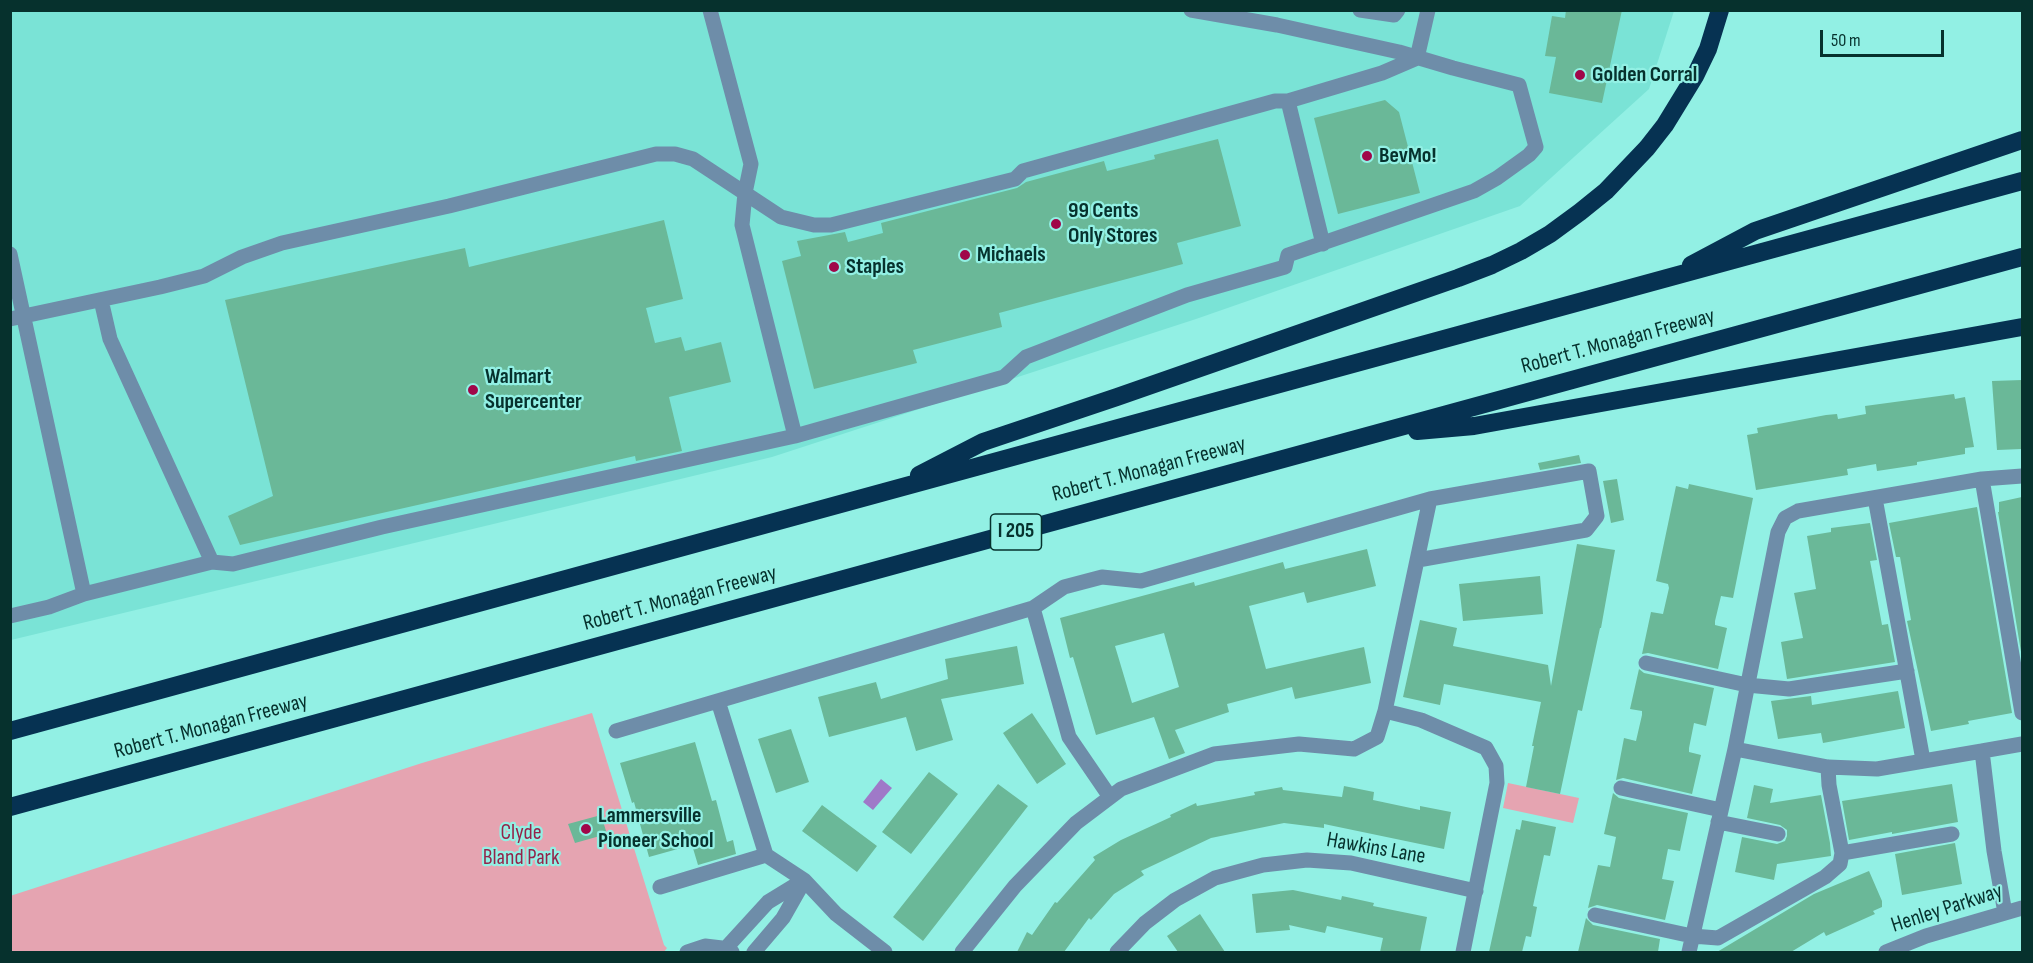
<!DOCTYPE html>
<style>
body{margin:0}
#map{position:relative;width:2033px;height:963px;overflow:hidden;background:#92f0e4;font-family:"Sofia Sans Condensed",sans-serif}
canvas{display:block}
.frame{position:absolute;inset:0;border:12px solid #06312d;pointer-events:none}
.scale{position:absolute;left:1820px;top:30px;width:124px;height:27px;box-sizing:border-box;border:3px solid #06312d;border-top:0;padding-left:8px;font-size:18px;line-height:21px;white-space:nowrap;color:#06312d;-webkit-text-stroke:4px #92f0e4;paint-order:stroke}
</style>
<div id="map">
<canvas width="2033" height="963"></canvas>
<div class="frame"></div>
<div class="scale">50 m</div>
</div>
<script>
const ctx = document.querySelector('canvas').getContext('2d');
ctx.lineJoin = 'round';
function paint(path, color) {
  ctx.fillStyle = color;
  ctx.fill(path, 'evenodd');
}
function toPath(rows) {
  const path = new Path2D();
  for (const r of rows) {
    path.moveTo(r[0], r[1]);
    for (let i = 2; i < r.length; i += 2) path.lineTo(r[i], r[i + 1]);
  }
  return path;
}
function stroke(path, color, width, dash) {
  ctx.strokeStyle = color;
  ctx.lineWidth = width;
  ctx.lineCap = dash ? 'butt' : 'round';
  ctx.setLineDash(dash || []);
  ctx.stroke(path);
}
function drawText(font, color, halo, rows, align = 'center') {
  ctx.font = font + ' "Sofia Sans Condensed",sans-serif';
  ctx.lineWidth = 4.5;
  ctx.setLineDash([]);
  ctx.textBaseline = 'middle';
  ctx.strokeStyle = halo;
  ctx.fillStyle = color;
  for (const [text, x, y, turn = 0] of rows) {
    ctx.save();
    ctx.translate(x, y);
    ctx.rotate((+turn || 0) * Math.PI / 180);
    ctx.textAlign = isNaN(turn) ? turn : align;
    if (halo) ctx.strokeText(text, 0, 0);
    ctx.fillText(text, 0, 0);
    ctx.restore();
  }
}
const built = toPath([
 [10,11,1674,11,1649,89,1520,206,1196,319,772,457,11,640]
]);
const green = toPath([
 [592,713,664,945,667,948,664,952,11,952,10,896,422,763],
 [1508,783,1579,798,1573,823,1503,808]
]);
const water = toPath([
 [881,779,892,788,873,810,863,802]
]);
const building = toPath([
 [1566,10,1622,10,1602,103,1549,93,1556,57,1545,56,1552,16,1565,18],
 [1385,100,1399,112,1420,193,1338,214,1314,118],
 [1218,139,1241,226,1177,243,1183,264,999,313,1002,327,913,350,917,363,814,389,782,261,801,256,797,241,845,232,848,242,883,233,881,223,1017,188,1026,182,1104,161,1107,171,1155,159,1154,155],
 [664,220,683,299,646,308,655,343,681,337,685,351,721,342,731,382,669,397,682,451,636,461,635,456,240,545,228,516,273,496,225,300,465,248,469,267],
 [2022,380,2022,449,1997,450,1992,381],
 [1954,394,1955,399,1965,397,1974,447,1965,448,1965,454,1917,462,1917,465,1877,471,1876,464,1847,469,1848,475,1756,490,1747,435,1758,433,1757,428,1826,415,1837,414,1838,419,1866,414,1865,406],
 [1579,455,1581,463,1540,470,1538,463],
 [1617,479,1624,520,1611,523,1603,481],
 [1689,484,1753,498,1733,598,1721,596,1715,621,1715,625,1727,628,1718,669,1648,653,1642,654,1651,612,1663,614,1669,588,1668,584,1656,581,1676,486,1688,489],
 [2022,497,2022,658,1998,512,1999,512,1999,502],
 [1977,507,2012,713,1968,721,1969,724,1931,731,1907,621,1911,620,1900,557,1896,557,1889,523],
 [1870,523,1877,560,1870,561,1882,625,1888,624,1895,662,1787,679,1781,642,1803,638,1794,593,1816,589,1807,536,1831,532,1831,528],
 [1577,544,1615,550,1601,628,1600,628,1582,711,1578,710,1560,794,1526,787,1534,746,1532,746,1541,702,1444,684,1440,705,1403,697,1420,620,1457,628,1453,646,1548,665,1551,686],
 [1367,549,1376,586,1307,603,1304,592,1249,606,1266,669,1364,647,1371,683,1295,699,1292,687,1227,704,1229,712,1175,730,1185,753,1169,759,1154,717,1096,735,1073,657,1070,658,1060,618,1194,582,1195,586,1283,562,1285,569],
 [1164,633,1179,687,1132,703,1115,646],
 [1540,576,1543,614,1463,621,1459,584],
 [1017,646,1024,684,941,699,953,740,916,751,906,717,829,737,818,697,876,682,881,699,948,679,945,659],
 [1639,669,1644,673,1714,688,1706,726,1694,723,1689,748,1689,752,1701,755,1692,794,1623,778,1616,780,1624,738,1636,741,1642,715,1642,711,1630,709],
 [1898,691,1905,728,1823,743,1821,733,1778,739,1771,701,1811,696,1812,705],
 [1032,713,1066,764,1037,784,1003,733],
 [791,729,809,782,776,793,758,739],
 [695,742,712,801,716,800,727,842,733,840,736,854,698,865,692,845,649,857,634,802,632,803,620,763],
 [929,772,958,794,911,854,882,832],
 [998,784,1028,806,923,941,893,917],
 [1952,784,1958,822,1892,834,1892,832,1849,840,1842,801],
 [1754,785,1773,789,1770,803,1821,795,1830,843,1831,856,1777,864,1774,880,1735,872,1742,837,1777,844,1785,841,1787,836,1787,830,1780,825,1747,818],
 [1344,786,1374,792,1373,800,1420,810,1420,806,1451,812,1444,849,1324,824,1324,828,1284,823,1211,838,1141,871,1144,875,1114,894,1091,920,1089,918,1064,952,1017,952,1027,932,1032,935,1055,902,1057,903,1095,860,1093,857,1121,840,1171,817,1170,815,1196,803,1197,806,1255,795,1254,792,1282,787,1283,790,1342,797],
 [1613,793,1619,798,1688,813,1680,851,1668,849,1662,879,1674,881,1665,920,1597,905,1588,908,1598,865,1610,867,1616,837,1604,834],
 [822,805,877,846,857,872,802,831],
 [601,815,607,834,575,843,568,824],
 [1522,820,1556,827,1550,856,1544,855,1533,906,1537,907,1531,937,1526,936,1522,952,1489,952,1516,829,1520,830],
 [1955,843,1962,884,1902,895,1895,854],
 [1869,871,1882,901,1882,907,1873,911,1875,914,1826,936,1824,932,1791,952,1717,952,1814,894],
 [1293,890,1341,900,1342,896,1374,903,1373,906,1427,917,1420,952,1380,952,1383,938,1327,926,1325,933,1289,925,1290,930,1256,933,1252,894],
 [1200,914,1225,952,1178,952,1167,936],
 [1586,918,1593,925,1660,939,1658,952,1578,952]
]);
const minor = toPath([
 [710,10,751,164,745,193,742,225,795,436],
 [1360,10,1394,15,1398,10],
 [1288,101,1323,244],
 [10,254,84,594],
 [101,300,110,339,212,562,233,564,382,527,795,436,1004,377,1026,357,1187,295,1285,267,1288,255,1474,191,1497,178,1529,155,1536,147,1519,85,1453,68,1399,52,1277,25,1191,10],
 [10,319,160,287,204,276,242,257,282,243,449,206,656,154,675,154,693,159,781,217,814,225,831,225,1015,179,1023,171,1275,101,1288,101,1382,73,1417,58,1428,10],
 [1982,479,2022,713],
 [1875,498,1923,760],
 [1418,560,1586,530,1597,516,1589,471,1430,499,1385,711,1421,720,1486,748,1496,766,1497,783,1463,952],
 [10,616,49,607,84,594,212,562],
 [1646,663,1747,685,1789,689,1907,671],
 [616,731,1033,608],
 [1982,751,1877,769,1828,767,1735,749,1778,532,1785,518,1798,511,1982,479,2022,476],
 [1621,788,1721,810],
 [1110,797,1069,737,1033,608,1064,587,1102,577,1141,581,1430,499],
 [1718,822,1778,834],
 [1842,853,1952,834],
 [766,855,804,880,836,914,885,952],
 [660,887,766,855,718,701],
 [2005,913,1994,851,1982,751,2022,744],
 [1595,915,1692,936,1718,938,1825,877,1840,864,1842,853,1829,785,1828,767],
 [725,949,768,902,804,880],
 [687,952,705,946,722,948,732,952],
 [754,952,783,918,804,881],
 [962,952,1015,886,1076,823,1121,789,1214,754,1299,744,1354,749,1377,737,1385,711],
 [1117,952,1145,923,1175,900,1215,878,1263,865,1307,860,1351,863,1476,891],
 [1689,952,1735,749],
 [1886,952,1926,936,2022,908]
]);
const highway = toPath([
 [1691,265,1755,231,2022,140],
 [1417,431,1474,426,2022,327],
 [919,475,983,442,1117,397,1458,278,1492,265,1521,251,1550,234,1580,212,1606,191,1647,148,1665,125,1695,76,1708,49,1720,10],
 [10,731,2022,181],
 [10,807,2022,257]
]);
const markers = [
 [1580,75,6,"#a00749"],
 [1367,156,6,"#a00749"],
 [1056,224,6,"#a00749"],
 [965,255,6,"#a00749"],
 [834,267,6,"#a00749"],
 [473,390,6,"#a00749"],
 [586,829,6,"#a00749"]
];
const shields = [
 [1016,532,51]
];
const shieldNames = [
 ["I 205",1016,532]
];
const poiNames = [
 ["Golden Corral",1592,75],
 ["BevMo!",1379,156],
 ["99 Cents",1068,211],
 ["Only Stores",1068,236],
 ["Michaels",977,255],
 ["Staples",846,267],
 ["Walmart",485,377],
 ["Supercenter",485,402],
 ["Lammersville",598,816],
 ["Pioneer School",598,841]
];
const streetNames = [
 ["Robert T. Monagan Freeway",1618,342,-15],
 ["Robert T. Monagan Freeway",1149,470,-15],
 ["Robert T. Monagan Freeway",680,599,-15],
 ["Robert T. Monagan Freeway",211,727,-15],
 ["Hawkins Lane",1376,849,10],
 ["Henley Parkway",1947,909,-18]
];
const parkNames = [
 ["Clyde",521,833],
 ["Bland Park",521,858]
];
paint(built, '#7ae3d6');
paint(green, '#e5a4b1');
paint(water, '#9f79c8');
paint(building, '#6ab898');
stroke(minor, '#6e8da9', 15);
stroke(highway, '#063252', 18);
for (const [x, y, r, color] of markers) {
  const dot = new Path2D();
  dot.arc(x, y, r, 0, 2 * Math.PI);
  ctx.fillStyle = color;
  ctx.fill(dot);
  stroke(dot, '#92f0e4', 2);
}
for (const [x, y, w] of shields) {
  const box = new Path2D();
  box.roundRect(x - w / 2, y - 18, w, 36, 4.5);
  ctx.fillStyle = '#92f0e4';
  ctx.fill(box);
  stroke(box, '#06312d', 1.5);
}
drawText('bold 21px', '#06312d', null, shieldNames);
drawText('bold 22px', '#06312d', '#92f0e4', poiNames, 'left');
drawText('22px', '#06312d', '#92f0e4', streetNames);
drawText('22px', '#942349', '#92f0e4', parkNames);
</script>
